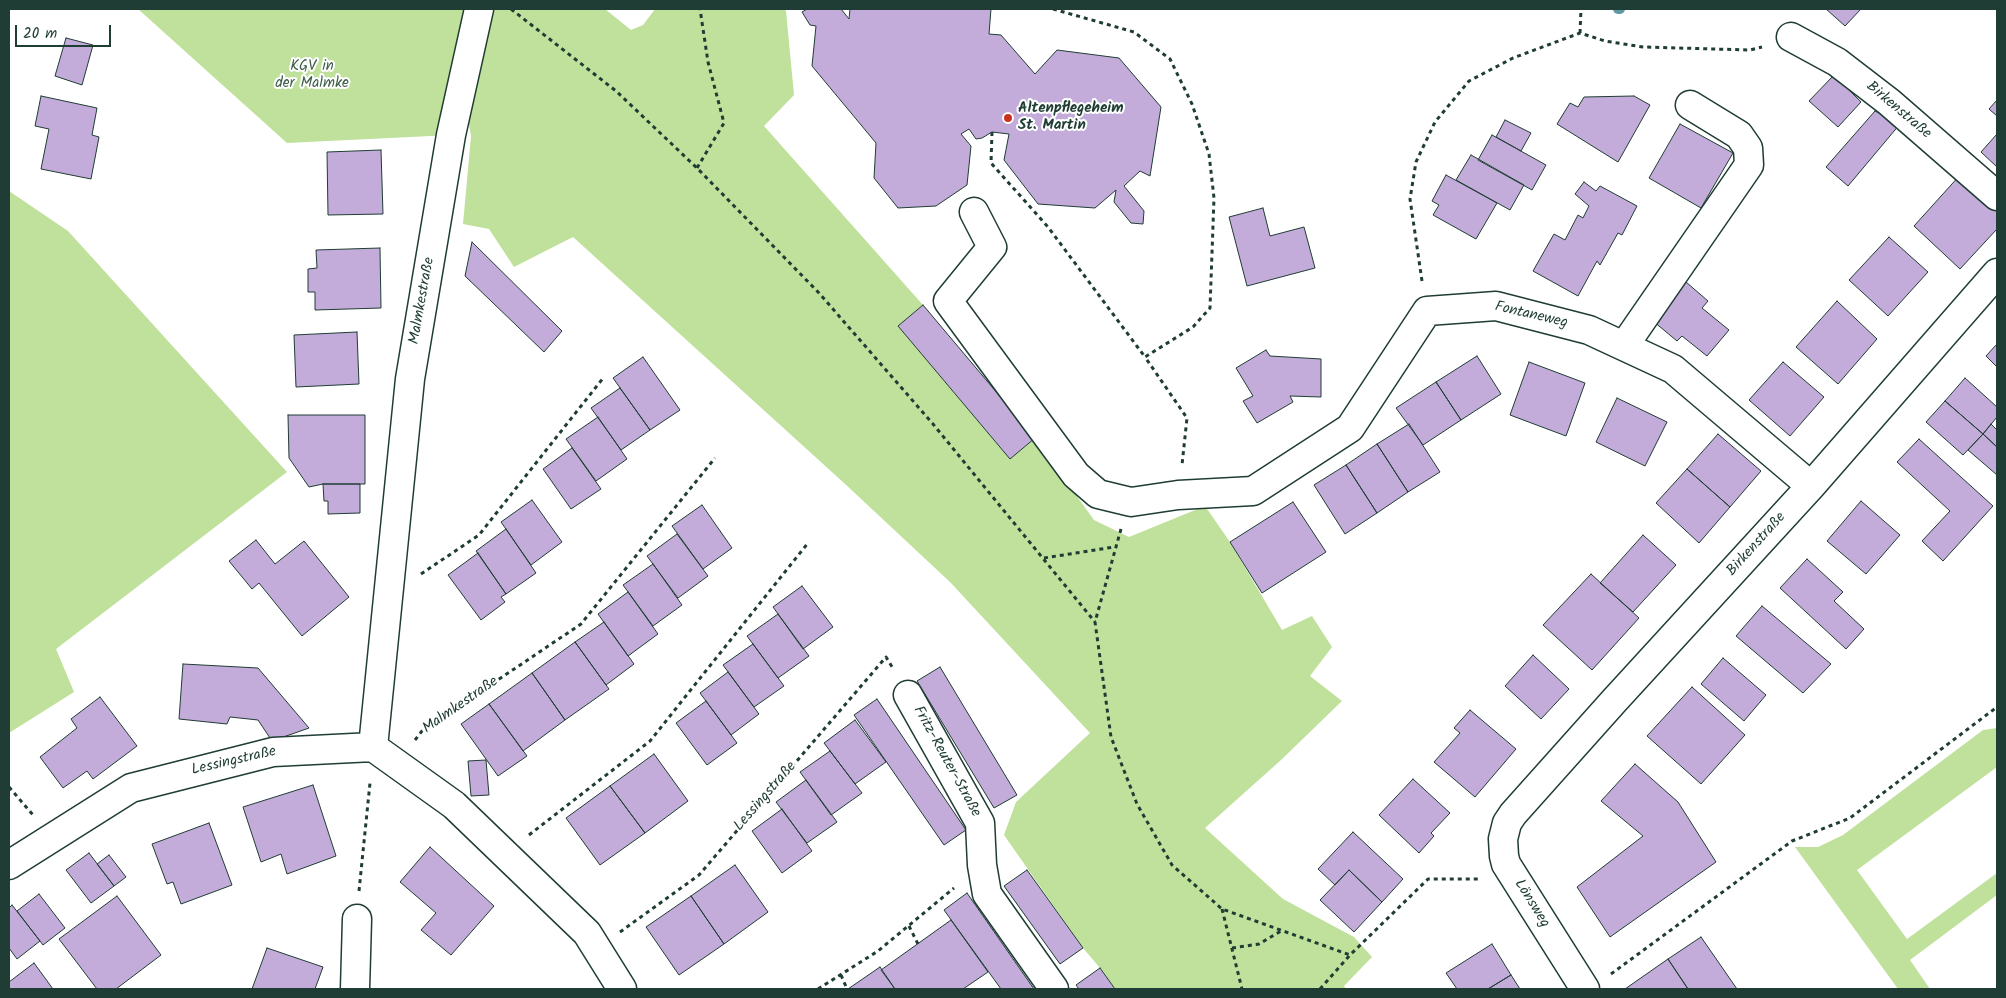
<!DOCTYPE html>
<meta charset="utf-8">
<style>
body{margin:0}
#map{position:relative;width:2006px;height:998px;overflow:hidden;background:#fff;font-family:Kalam,sans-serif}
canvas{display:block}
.frame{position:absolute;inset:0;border:10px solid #1f3d34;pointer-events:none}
.scale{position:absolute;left:15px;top:25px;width:96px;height:22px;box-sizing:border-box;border:2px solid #1f3d34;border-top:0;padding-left:6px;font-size:15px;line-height:18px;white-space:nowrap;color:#1f3d34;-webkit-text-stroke:4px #fff;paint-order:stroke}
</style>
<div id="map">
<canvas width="2006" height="998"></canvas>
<div class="frame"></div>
<div class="scale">20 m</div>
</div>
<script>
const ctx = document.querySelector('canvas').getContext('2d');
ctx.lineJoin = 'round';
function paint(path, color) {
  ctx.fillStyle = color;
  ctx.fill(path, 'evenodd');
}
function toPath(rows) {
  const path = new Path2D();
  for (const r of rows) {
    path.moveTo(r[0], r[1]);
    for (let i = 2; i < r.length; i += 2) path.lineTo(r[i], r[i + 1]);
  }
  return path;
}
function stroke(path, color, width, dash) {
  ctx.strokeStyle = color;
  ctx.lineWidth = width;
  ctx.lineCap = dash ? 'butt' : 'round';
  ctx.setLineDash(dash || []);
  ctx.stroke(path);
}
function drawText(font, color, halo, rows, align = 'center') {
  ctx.font = font + ' Kalam,sans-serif';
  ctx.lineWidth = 4;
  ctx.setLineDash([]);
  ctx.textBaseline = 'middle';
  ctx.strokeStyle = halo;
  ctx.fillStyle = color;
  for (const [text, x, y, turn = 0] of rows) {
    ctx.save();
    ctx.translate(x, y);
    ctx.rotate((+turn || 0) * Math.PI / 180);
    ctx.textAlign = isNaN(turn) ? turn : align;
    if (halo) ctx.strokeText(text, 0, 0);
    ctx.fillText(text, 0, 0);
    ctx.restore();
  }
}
const green = toPath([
 [138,9,605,9,631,30,643,25,655,9,784,9,786,11,794,95,764,126,923,305,898,326,1010,459,1035,438,1094,520,1129,537,1205,506,1230,542,1282,630,1312,616,1332,647,1310,676,1342,701,1281,760,1205,828,1283,899,1354,937,1372,957,1344,986,1346,989,1115,989,1100,968,1083,948,1004,835,1016,802,1090,733,950,582,844,483,573,237,514,267,489,229,463,224,471,136,462,87,451,135,287,143],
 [9,191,68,231,287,472,56,649,74,692,9,733],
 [1997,728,1997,767,1857,870,1907,939,1997,873,1997,895,1910,960,1930,989,1898,989,1795,847,1818,847,1843,835,1983,730]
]);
const stream = toPath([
 [1618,9,1620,9]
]);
const building = toPath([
 [807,9,841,9,849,19,850,9,991,9,989,34,1001,35,1035,74,1057,50,1119,58,1161,107,1150,176,1140,171,1124,186,1144,211,1143,224,1131,223,1114,202,1116,190,1095,208,1038,204,1004,160,1009,134,992,132,982,138,976,139,969,129,961,134,971,146,967,185,936,206,898,208,874,178,876,143,812,66,816,26,810,25,802,12,807,9],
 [1826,9,1861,9,1845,26,1826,9],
 [66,38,93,45,82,85,55,76,66,38],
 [1834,75,1861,102,1838,127,1809,101,1834,75],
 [41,96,97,108,92,135,99,137,91,179,41,169,49,129,35,126,41,96],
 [1634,96,1650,105,1618,162,1557,124,1570,103,1578,107,1584,97,1634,96],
 [1997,100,1997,116,1989,109,1997,100],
 [1875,111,1900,124,1848,186,1826,167,1875,111],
 [1505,120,1531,133,1521,151,1496,137,1505,120],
 [1680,124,1733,153,1701,208,1649,178,1680,124],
 [1997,134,1997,167,1981,152,1997,134],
 [1492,135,1546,165,1532,190,1478,160,1492,135],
 [381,150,383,214,328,215,327,152,381,150],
 [1471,155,1524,185,1510,210,1456,180,1471,155],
 [1961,174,1997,206,1997,229,1960,269,1914,226,1961,174],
 [1446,175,1497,203,1476,239,1433,215,1439,205,1432,201,1446,175],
 [1584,182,1596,191,1600,186,1637,206,1622,235,1618,233,1600,265,1597,261,1578,296,1533,271,1554,234,1565,240,1578,215,1583,218,1589,206,1575,194,1584,182],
 [1263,208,1270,236,1304,227,1315,268,1247,286,1229,217,1263,208],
 [1889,237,1928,272,1888,316,1849,280,1889,237],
 [472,242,562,331,544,352,465,276,472,242],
 [380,248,381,308,315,310,315,292,308,292,308,269,317,268,316,250,380,248],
 [1686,282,1708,301,1702,308,1729,330,1707,356,1682,336,1677,341,1653,321,1686,282],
 [1837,301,1877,339,1838,384,1796,347,1837,301],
 [923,305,1035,438,1010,459,898,326,923,305],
 [357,332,359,384,296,387,294,335,357,332],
 [1997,344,1997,367,1986,356,1997,344],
 [1266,350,1270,356,1321,359,1321,397,1290,396,1293,402,1257,423,1243,401,1253,396,1236,368,1266,350],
 [1477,356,1501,394,1461,420,1436,382,1477,356],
 [643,357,680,410,650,430,613,378,643,357],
 [1529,362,1585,383,1566,436,1510,415,1529,362],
 [1783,362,1824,397,1790,436,1749,400,1783,362],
 [1965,378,1997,407,1997,417,1983,434,1945,401,1965,378],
 [1436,382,1461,420,1423,445,1396,408,1436,382],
 [620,388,650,430,621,450,591,408,620,388],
 [1617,398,1667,422,1645,466,1596,442,1617,398],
 [1945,401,1983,434,1963,455,1926,422,1945,401],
 [288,415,365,415,365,484,323,484,309,487,289,458,288,415],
 [598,417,627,459,596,481,566,439,598,417],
 [1409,424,1440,472,1408,492,1377,444,1409,424],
 [1991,424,1997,430,1997,447,1983,434,1991,424],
 [1718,434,1761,471,1730,507,1687,469,1718,434],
 [1983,434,1997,447,1997,475,1968,450,1983,434],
 [1919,439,1993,506,1943,561,1922,541,1950,511,1897,462,1919,439],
 [1377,444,1408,492,1377,513,1346,465,1377,444],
 [572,448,601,489,571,509,543,469,572,448],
 [1346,465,1377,513,1345,534,1314,485,1346,465],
 [1687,469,1730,507,1699,543,1656,503,1687,469],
 [323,484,360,484,360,513,328,514,328,501,324,501,323,484],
 [532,500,562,542,531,565,501,522,532,500],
 [1861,501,1900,535,1866,574,1827,541,1861,501],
 [1293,502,1326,552,1262,593,1230,542,1293,502],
 [702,505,732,548,703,569,672,526,702,505],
 [506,529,536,573,506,594,476,551,506,529],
 [677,534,708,576,678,598,647,556,677,534],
 [1643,535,1676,565,1633,612,1600,583,1643,535],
 [256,540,275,564,304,541,349,597,302,636,259,583,252,589,229,561,256,540],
 [478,553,506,594,501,597,505,602,481,620,448,575,478,553],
 [1807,559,1843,592,1834,601,1864,629,1846,649,1780,588,1807,559],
 [653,564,682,605,653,626,623,585,653,564],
 [1591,574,1639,618,1592,670,1543,625,1591,574],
 [802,586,833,627,803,649,773,607,802,586],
 [628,592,658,634,628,656,598,614,628,592],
 [1762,606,1831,664,1803,693,1736,636,1762,606],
 [778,614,809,656,778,678,747,636,778,614],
 [604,622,634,664,606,685,575,642,604,622],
 [575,642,609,689,565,720,532,673,575,642],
 [753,644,784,686,754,707,723,665,753,644],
 [1533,655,1569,689,1541,719,1505,686,1533,655],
 [1723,658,1766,695,1744,721,1701,684,1723,658],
 [183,664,258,668,309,728,272,741,258,720,230,717,227,724,179,719,183,664],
 [940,667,1017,795,994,808,917,681,940,667],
 [728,672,759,714,731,735,700,693,728,672],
 [532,673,565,720,523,751,489,704,532,673],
 [1692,687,1745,735,1701,784,1647,736,1692,687],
 [100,697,137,746,93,779,87,771,63,788,40,757,77,728,71,719,100,697],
 [877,699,966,830,944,845,854,715,877,699],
 [706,701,737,743,707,765,676,723,706,701],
 [489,704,527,756,498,776,461,724,489,704],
 [1470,710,1516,749,1475,797,1434,762,1460,733,1454,728,1470,710],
 [855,720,886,762,855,784,824,743,855,720],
 [830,751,862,793,831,815,800,772,830,751],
 [654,754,688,801,645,833,610,786,654,754],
 [486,760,489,795,471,796,468,761,486,760],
 [1635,764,1678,802,1716,862,1610,937,1577,887,1643,836,1601,801,1635,764],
 [1413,779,1450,813,1431,833,1434,836,1419,853,1379,815,1413,779],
 [806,780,837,822,807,843,776,802,806,780],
 [313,785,336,856,287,874,281,854,261,862,243,807,313,785],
 [610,786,645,833,600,865,566,818,610,786],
 [782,809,812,851,782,873,752,831,782,809],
 [209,823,232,885,181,904,173,882,167,884,152,844,209,823],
 [1353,832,1403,879,1382,902,1349,870,1335,885,1318,869,1353,832],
 [430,847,494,906,451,955,421,930,436,913,400,882,430,847],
 [89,853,114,886,91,903,66,870,89,853],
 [109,855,126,877,114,886,97,864,109,855],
 [735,865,768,912,724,944,691,896,735,865],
 [1027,870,1083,948,1060,964,1004,886,1027,870],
 [1349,870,1382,902,1354,932,1320,900,1349,870],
 [967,893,1034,989,1001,989,944,910,967,893],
 [39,894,65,928,43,945,17,911,39,894],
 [117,896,161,955,116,989,97,989,59,939,117,896],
 [691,896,724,944,679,975,646,927,691,896],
 [12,905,40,941,17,959,9,948,9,908,12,905],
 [951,920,988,972,963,989,895,989,881,970,951,920],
 [1701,937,1737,989,1688,989,1668,959,1701,937],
 [1492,944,1511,975,1488,989,1457,989,1446,973,1492,944],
 [267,948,323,967,315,989,252,989,267,948],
 [1668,959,1688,989,1625,989,1668,959],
 [34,963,53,989,9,989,9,982,34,963],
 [880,967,895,989,848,989,880,967],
 [1100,968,1115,989,1079,989,1076,985,1100,968],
 [1511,975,1520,989,1488,989,1511,975]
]);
const path = toPath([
 [511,9,616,91,697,168,819,293,933,424,1095,622],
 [1053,9,1134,32,1170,59,1192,104,1209,154,1214,198,1210,308,1193,327,1145,357,1187,418,1182,465],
 [1580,33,1581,9],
 [992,132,991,163,1048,227,1145,357],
 [697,168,724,123,708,62,700,9],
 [1422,281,1410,199,1416,162,1435,122,1469,81,1513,58,1580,33,1605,41,1643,47,1750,50,1762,47],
 [1121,529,1095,622,1111,737,1137,804,1172,865,1222,909,1350,955],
 [1044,558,1114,547],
 [421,574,479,535,604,377],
 [415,740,422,731,581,624,715,458],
 [9,787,33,815],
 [529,835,650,741,808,543],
 [359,891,370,783],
 [1222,909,1242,989],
 [909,926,918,944],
 [620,932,699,875,886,657,894,670],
 [1232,948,1259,944,1281,931],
 [1611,974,1792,841,1850,818,1997,707],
 [841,975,847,989],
 [818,989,878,951,954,888],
 [1320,989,1350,955,1428,879,1479,879]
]);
const minor = toPath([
 [1791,37,1837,62,1889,102,1997,196],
 [974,212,992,247,948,301,1076,475,1098,494,1131,502,1178,495,1253,491,1350,428,1427,311,1496,306,1589,330,1673,369,1811,486],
 [1624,346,1749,165,1748,148,1739,135,1690,105],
 [908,695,980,823,982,865,987,894,1054,989],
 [373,747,410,379,451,135,479,9],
 [9,865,131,788,273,752,373,747,454,805,587,933,622,989],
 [355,989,357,919],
 [1585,989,1506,864,1504,856,1503,839,1507,823,1513,814,1614,701,1811,486,1997,273]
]);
const markers = [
 [1008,118,5,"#c8321e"]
];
const parkNames = [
 ["KGV in",312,67],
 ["der Malmke",312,84]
];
const poiNames = [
 ["Altenpflegeheim",1018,109],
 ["St. Martin",1018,126]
];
const streetNames = [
 ["Birkenstraße",1898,111,40],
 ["Malmkestraße",423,301,-80],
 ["Fontaneweg",1531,316,13],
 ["Birkenstraße",1757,545,-48],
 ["Malmkestraße",461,706,-35],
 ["Lessingstraße",234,762,-13],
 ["Fritz-Reuter-Straße",946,762,61],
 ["Lessingstraße",766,797,-49],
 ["Lönsweg",1531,904,58]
];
paint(green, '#bfe19b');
stroke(stream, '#5f99a1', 10);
paint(building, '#c3abda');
stroke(building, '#1f3d34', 1);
stroke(minor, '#1f3d34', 31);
stroke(path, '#1f3d34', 3, [4, 4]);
stroke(minor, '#fff', 28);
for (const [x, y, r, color] of markers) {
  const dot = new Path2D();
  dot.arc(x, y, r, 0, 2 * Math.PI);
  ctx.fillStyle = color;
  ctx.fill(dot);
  stroke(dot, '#fff', 2);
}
drawText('15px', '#3f5e49', '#fff', parkNames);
drawText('bold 15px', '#1f3d34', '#fff', poiNames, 'left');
drawText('15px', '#1f3d34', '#fff', streetNames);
</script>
